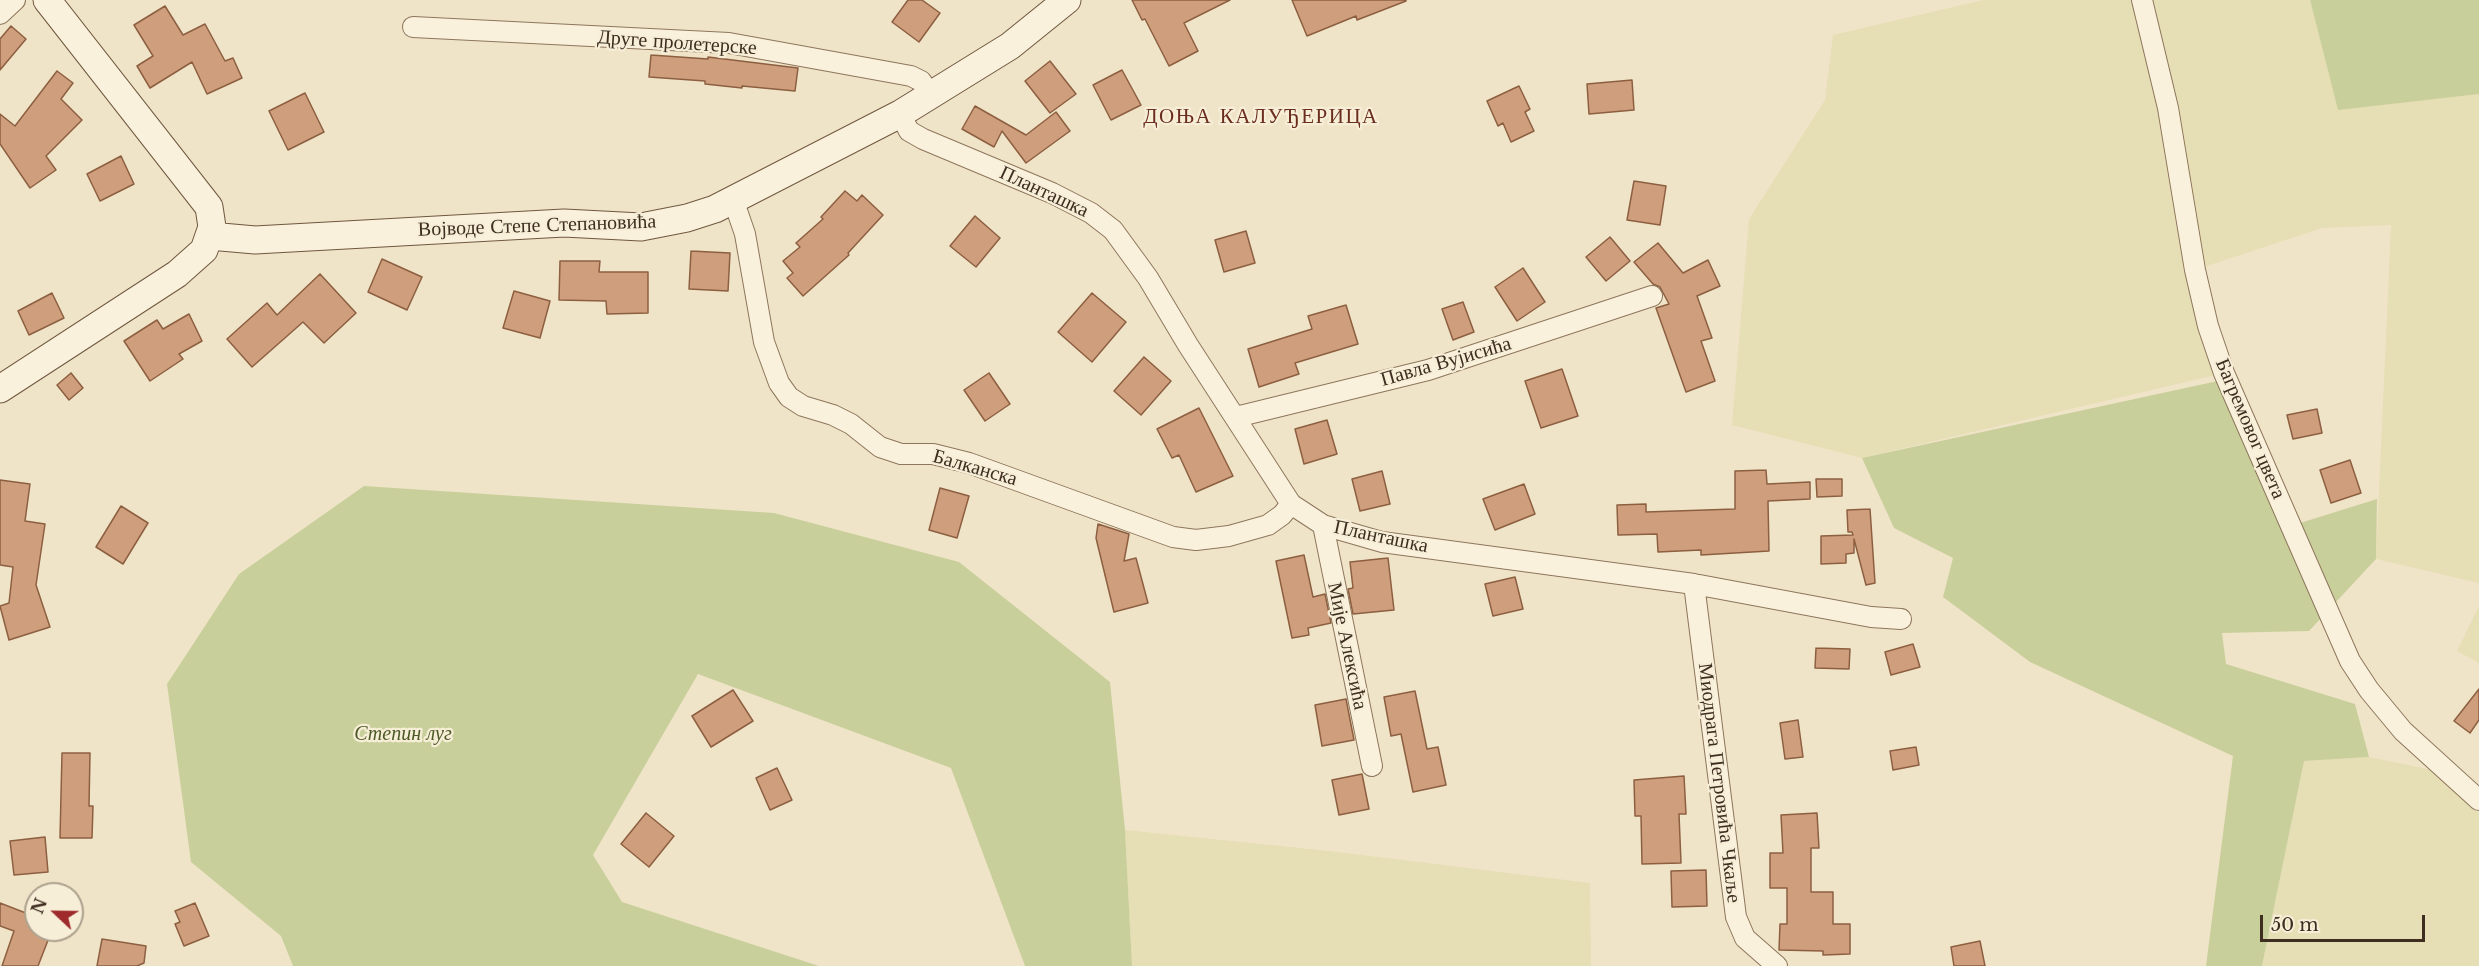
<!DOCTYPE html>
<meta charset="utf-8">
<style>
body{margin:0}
#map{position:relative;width:2479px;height:966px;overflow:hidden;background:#f0e4c8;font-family:"Libre Baskerville",serif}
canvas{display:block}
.north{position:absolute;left:24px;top:882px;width:60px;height:60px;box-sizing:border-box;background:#f7eed8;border:2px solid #ada18e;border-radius:50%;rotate:292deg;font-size:16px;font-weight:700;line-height:24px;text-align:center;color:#3d2e20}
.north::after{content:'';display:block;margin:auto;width:21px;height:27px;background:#9e2a2b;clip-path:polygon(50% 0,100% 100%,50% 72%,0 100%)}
.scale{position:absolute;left:2260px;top:915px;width:165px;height:27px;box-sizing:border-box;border:3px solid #3d2e20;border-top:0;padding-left:8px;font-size:18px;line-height:21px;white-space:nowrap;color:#3d2e20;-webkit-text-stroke:4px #f7eed8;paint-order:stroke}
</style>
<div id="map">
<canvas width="2479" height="966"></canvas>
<div class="north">N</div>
<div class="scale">50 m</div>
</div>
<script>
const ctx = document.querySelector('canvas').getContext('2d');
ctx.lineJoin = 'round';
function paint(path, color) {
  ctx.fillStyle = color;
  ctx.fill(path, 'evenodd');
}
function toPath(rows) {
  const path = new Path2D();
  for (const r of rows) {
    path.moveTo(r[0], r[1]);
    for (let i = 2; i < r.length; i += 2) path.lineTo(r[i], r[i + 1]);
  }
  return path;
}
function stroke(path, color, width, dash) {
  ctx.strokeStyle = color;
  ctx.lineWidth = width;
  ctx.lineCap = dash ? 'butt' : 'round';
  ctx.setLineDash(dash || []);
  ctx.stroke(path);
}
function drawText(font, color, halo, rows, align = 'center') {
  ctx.font = font + ' "Libre Baskerville",serif';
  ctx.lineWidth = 4.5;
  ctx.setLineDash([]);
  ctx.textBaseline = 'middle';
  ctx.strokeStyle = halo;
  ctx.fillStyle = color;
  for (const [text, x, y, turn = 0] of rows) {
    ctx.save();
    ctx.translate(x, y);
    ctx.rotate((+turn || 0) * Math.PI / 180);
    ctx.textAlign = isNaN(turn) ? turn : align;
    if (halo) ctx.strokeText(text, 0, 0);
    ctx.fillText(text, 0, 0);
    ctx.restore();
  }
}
const farmland = toPath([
 [1983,0,2310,0,2338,109,2479,94,2479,583,2376,559,2391,225,2322,228,2195,270,2224,373,1862,458,1732,425,1749,219,1825,100,1833,35],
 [2479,606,2479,663,2457,651],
 [2369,757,2433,770,2479,813,2479,966,2262,966,2304,761],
 [1125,830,1329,851,1590,883,1591,966,1132,966]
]);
const green = toPath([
 [2310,0,2479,0,2479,94,2338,110],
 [2227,379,2297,524,2377,499,2376,559,2309,631,2222,633,2226,664,2355,704,2369,757,2304,761,2262,966,2206,966,2233,756,2030,662,1943,597,1953,558,1894,528,1862,458],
 [364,486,774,513,959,562,1110,682,1125,830,1132,966,1025,966,951,768,698,674,593,855,622,902,819,966,293,966,281,936,191,862,167,684,239,574]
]);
const building = toPath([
 [908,0,922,0,940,13,919,42,892,22,908,0],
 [1132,0,1230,0,1184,23,1198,51,1169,66,1145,19,1142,20,1132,0],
 [1292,0,1406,0,1406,1,1357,20,1356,16,1307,36,1292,0],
 [165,6,183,35,205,24,225,61,233,58,242,78,207,94,192,62,150,88,137,66,153,56,134,25,165,6],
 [11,26,26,39,0,70,0,39,11,26],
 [651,55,708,59,708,57,798,68,795,91,742,86,742,88,705,84,705,81,649,77,651,55],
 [1050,61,1076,94,1050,113,1025,81,1050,61],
 [1122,70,1141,105,1111,120,1093,85,1122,70],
 [57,71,73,83,61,99,82,120,46,156,56,170,30,188,0,144,0,114,15,126,57,71],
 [1632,80,1634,110,1589,114,1587,84,1632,80],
 [1519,86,1530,109,1525,112,1534,131,1511,142,1503,123,1498,126,1487,101,1519,86],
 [305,93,324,132,288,150,269,111,305,93],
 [975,106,1026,135,1056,112,1070,131,1026,163,1002,131,994,147,962,129,975,106],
 [121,156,134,184,100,201,87,174,121,156],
 [1634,181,1666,186,1660,225,1627,220,1634,181],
 [845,191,857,201,862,195,883,215,848,253,849,255,803,296,787,278,793,273,783,261,800,247,796,243,823,219,821,217,845,191],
 [975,216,1000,238,976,267,950,246,975,216],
 [1246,231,1255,263,1224,272,1215,240,1246,231],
 [1610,237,1630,261,1606,281,1586,257,1610,237],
 [1658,243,1683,273,1708,260,1720,286,1697,296,1712,338,1701,341,1715,381,1686,392,1656,308,1669,304,1660,287,1653,284,1634,262,1658,243],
 [691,251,730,253,728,291,689,289,691,251],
 [382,259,422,277,407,310,368,292,382,259],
 [560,261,600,261,599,272,648,272,648,313,607,314,606,301,559,300,560,261],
 [1523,268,1545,302,1517,321,1495,287,1523,268],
 [320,274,356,313,324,343,303,322,252,367,227,339,267,303,277,315,320,274],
 [514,291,550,301,540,338,503,328,514,291],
 [52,293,64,318,29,335,18,311,52,293],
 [1092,293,1126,322,1092,362,1058,332,1092,293],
 [1463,302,1474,332,1453,340,1442,309,1463,302],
 [1346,305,1358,344,1295,363,1299,374,1259,387,1248,349,1312,329,1308,316,1346,305],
 [189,314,202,341,179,354,183,359,150,381,124,341,157,320,163,329,189,314],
 [1144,357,1171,381,1141,415,1114,391,1144,357],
 [1562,369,1578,416,1541,428,1525,381,1562,369],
 [71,373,83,388,69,400,57,385,71,373],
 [989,373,1010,404,985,421,964,390,989,373],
 [1199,408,1233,476,1196,492,1179,455,1172,458,1157,429,1199,408],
 [2317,409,2322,433,2293,439,2287,415,2317,409],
 [1327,420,1337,454,1304,464,1295,429,1327,420],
 [2350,460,2361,493,2331,503,2320,470,2350,460],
 [1766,470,1767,484,1810,482,1810,499,1768,501,1769,551,1701,555,1701,550,1658,552,1657,534,1618,535,1617,505,1646,504,1646,512,1735,509,1735,471,1766,470],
 [1382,471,1390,504,1360,511,1352,479,1382,471],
 [1816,479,1842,479,1842,496,1817,497,1816,479],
 [0,480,30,484,25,521,45,524,36,585,50,627,9,640,0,606,9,603,13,567,0,565,0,480],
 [1524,484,1535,514,1495,530,1483,499,1524,484],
 [940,488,969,496,957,538,929,530,940,488],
 [121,506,148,523,123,564,96,547,121,506],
 [1870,509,1875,583,1866,585,1854,539,1854,553,1846,554,1846,563,1821,564,1821,536,1853,535,1852,532,1848,532,1847,510,1870,509],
 [1098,524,1129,534,1124,561,1136,558,1148,603,1114,612,1096,538,1098,524],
 [1304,555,1313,597,1325,594,1331,623,1308,628,1309,635,1292,638,1276,561,1304,555],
 [1388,558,1394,610,1353,614,1348,589,1353,588,1350,562,1388,558],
 [1515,577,1523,609,1493,616,1485,584,1515,577],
 [1913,644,1920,667,1891,675,1885,652,1913,644],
 [1816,648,1850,649,1849,669,1815,668,1816,648],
 [2479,689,2479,720,2470,733,2454,721,2479,689],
 [733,690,753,721,711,747,692,716,733,690],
 [1415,691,1427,749,1438,747,1446,785,1413,792,1401,734,1391,736,1384,697,1415,691],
 [1346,699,1354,740,1322,746,1315,705,1346,699],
 [1798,720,1803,757,1785,759,1780,723,1798,720],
 [1916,747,1919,765,1893,770,1890,751,1916,747],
 [62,753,90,753,89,806,93,806,92,838,60,838,62,753],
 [777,768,792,800,770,810,756,778,777,768],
 [1362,774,1369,809,1339,815,1332,780,1362,774],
 [1684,776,1686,814,1679,814,1681,863,1642,864,1641,816,1635,816,1634,780,1684,776],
 [646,813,674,836,649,867,621,844,646,813],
 [1817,813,1819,848,1811,848,1811,892,1833,892,1833,924,1850,924,1850,954,1823,955,1823,951,1779,950,1780,924,1787,924,1787,888,1770,888,1770,853,1783,853,1781,815,1817,813],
 [45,837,48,872,14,875,10,841,45,837],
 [1706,870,1707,906,1672,907,1671,871,1706,870],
 [0,903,36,917,36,930,52,930,38,966,2,966,14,931,0,926,0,903],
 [195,903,209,936,184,946,175,924,180,922,175,911,195,903],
 [102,939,146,946,144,963,137,966,97,966,102,939],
 [1980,941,1985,966,1954,966,1951,947,1980,941]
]);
const street = toPath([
 [2142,0,2168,108,2195,270,2208,326,2224,373,2350,661,2369,690,2403,731,2479,800],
 [0,14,15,0],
 [413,27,729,43,911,76,921,81,931,95],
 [900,114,909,131,923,139,1052,193,1091,213,1113,230,1148,278,1188,345,1291,504,1323,525,1382,542,1694,584,1871,617,1901,619],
 [733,199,745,234,764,342,779,383,789,397,803,406,833,415,851,424,880,447,901,454,933,454,969,463,1173,537,1196,540,1229,536,1268,525,1282,515,1291,504],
 [1236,417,1428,370,1652,296],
 [1323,525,1372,766],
 [1694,584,1736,917,1745,938,1777,966]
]);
const secondary = toPath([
 [210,236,255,240,564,223,641,227,687,218,715,209,900,114,1010,46,1067,0],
 [0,389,177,274,204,250,212,227,209,207,202,198,47,0]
]);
const streetNames = [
 ["Друге пролетерске",677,43,4],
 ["Планташка",1044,192,25],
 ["Војводе Степе Степановића",537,226,-2],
 ["Павла Вујисића",1446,362,-16],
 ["Багремовог цвета",2250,429,67],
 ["Балканска",975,468,16],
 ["Планташка",1381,537,12],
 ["Мије Алексића",1347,646,78],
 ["Миодрага Петровића Чкаље",1719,783,83]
];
const parkNames = [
 ["Степин луг",403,734]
];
const neighbourhoodNames = [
 ["ДОЊА КАЛУЂЕРИЦА",1261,117]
];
paint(farmland, '#e6deb5');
paint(green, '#c9cf9b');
paint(building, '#cf9f7d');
stroke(building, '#8d5f41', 1.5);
stroke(street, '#8d765c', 22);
stroke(secondary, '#6f573f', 29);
stroke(street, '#faf1dc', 20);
stroke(secondary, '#faf1dc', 27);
drawText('20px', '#3d2e20', '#f7eed8', streetNames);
drawText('italic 20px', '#4d5a26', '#f7eed8', parkNames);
ctx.letterSpacing = '1.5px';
drawText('21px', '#6b2e1e', '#f7eed8', neighbourhoodNames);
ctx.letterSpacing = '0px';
</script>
